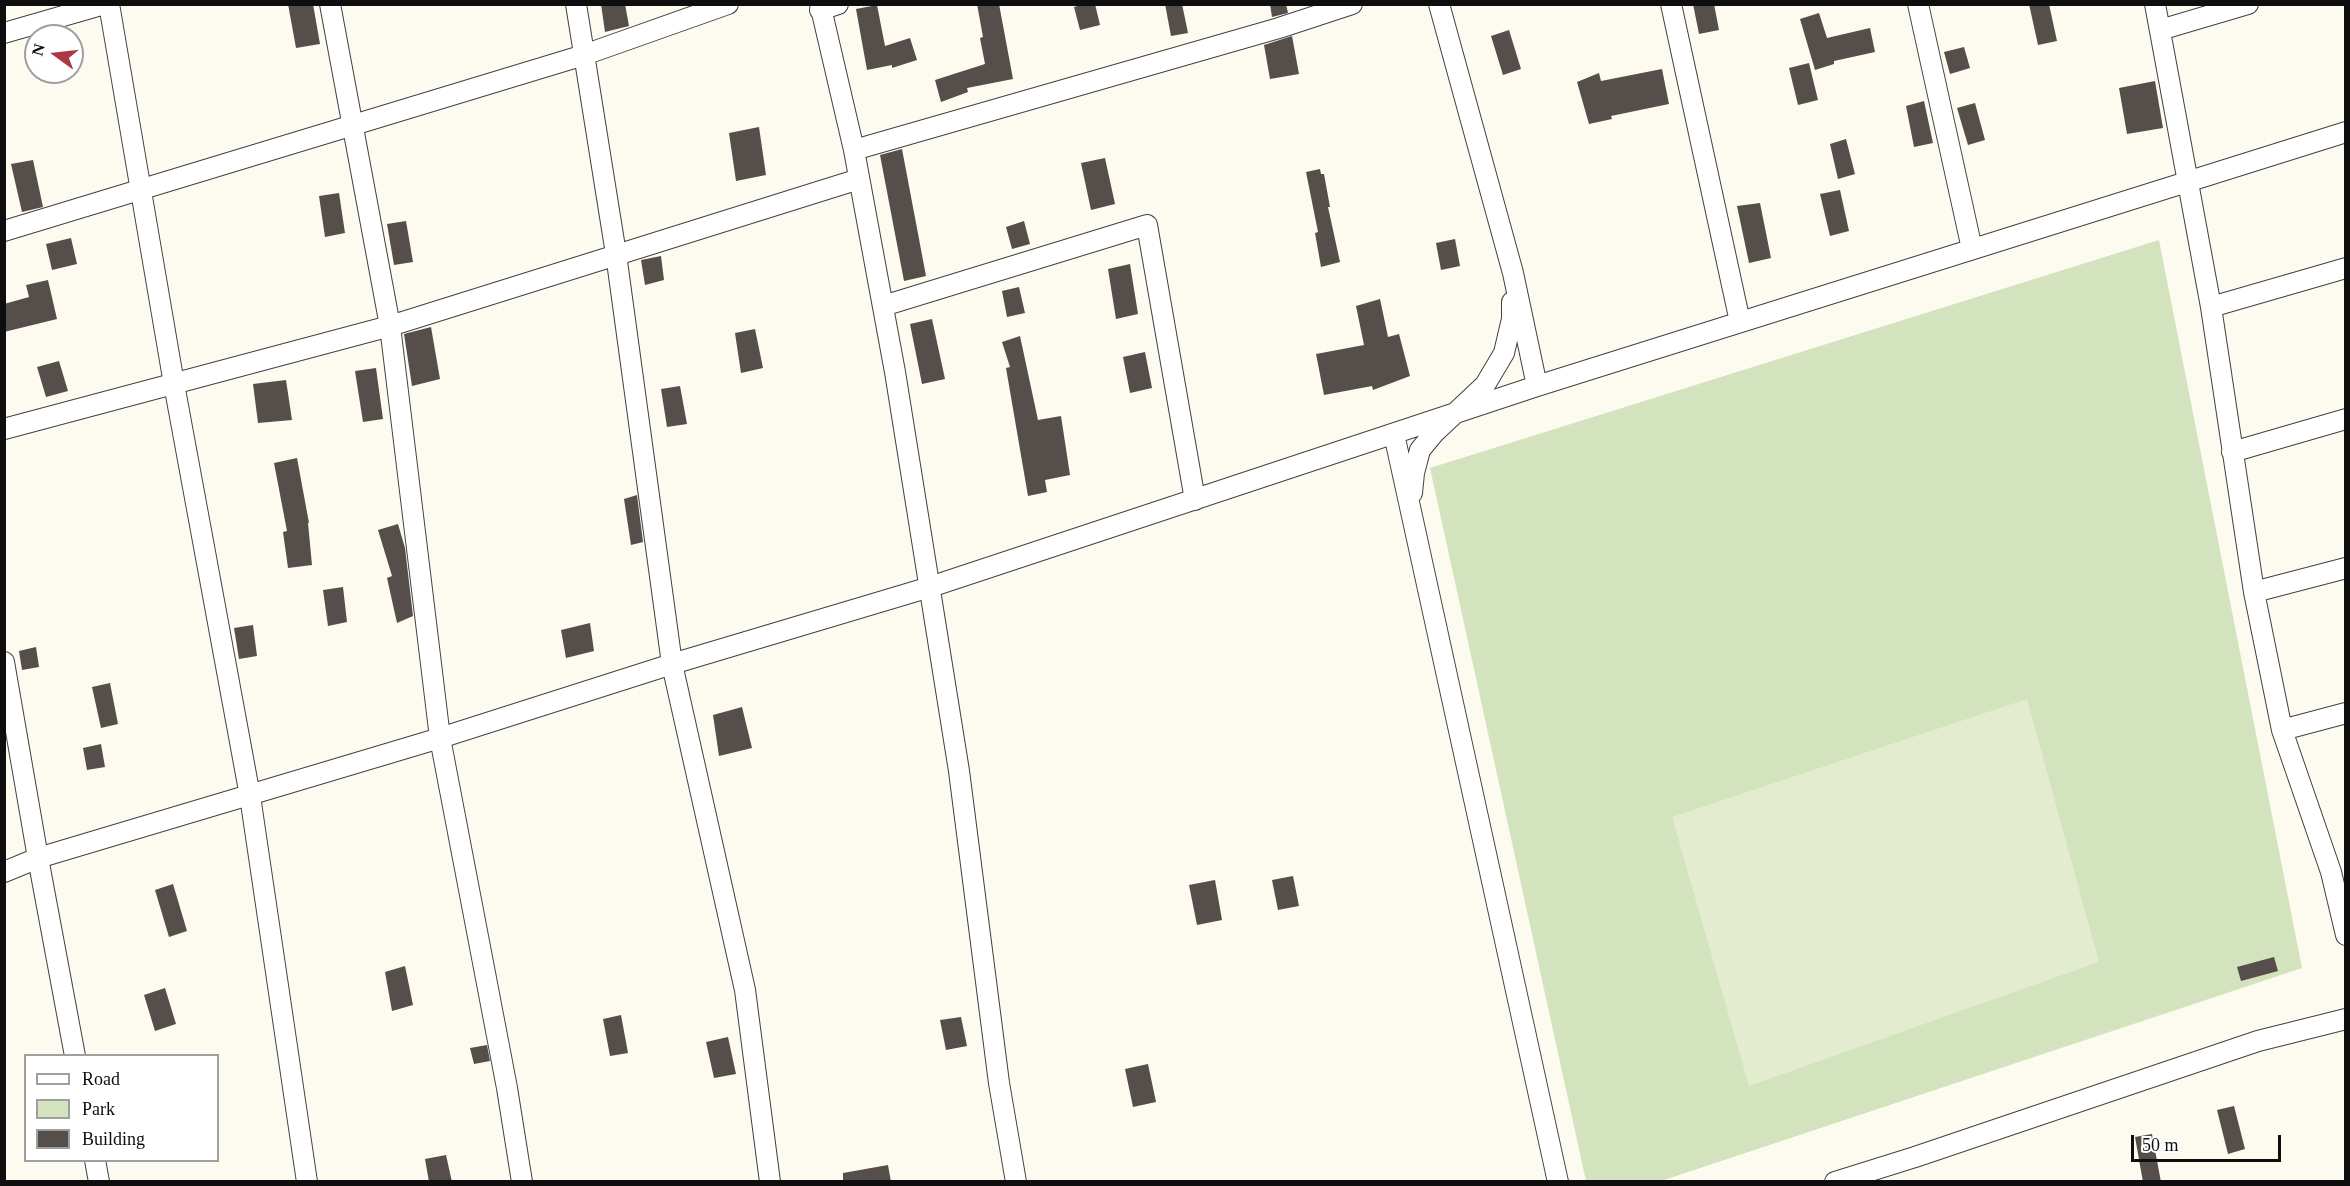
<!DOCTYPE html>
<style>
body{margin:0}
#map{position:relative;width:2350px;height:1186px;overflow:hidden;background:#fdfaf0;font-family:"Times New Roman",serif}
canvas{display:block}
.frame{position:absolute;inset:0;border:6px solid #0e0e0e;pointer-events:none}
.legend{position:absolute;left:24px;top:1054px;width:195px;height:108px;box-sizing:border-box;background:#fff;border:2px solid #9f9f9f;margin:0;padding:8px 10px;list-style:none;font-size:18px;color:#0e0e0e}
.legend li{display:flex;align-items:center;gap:12px;height:30px}
.legend b{width:30px;border:2px solid #9f9f9f}
.north{position:absolute;left:24px;top:24px;width:60px;height:60px;box-sizing:border-box;background:#fff;border:2px solid #9f9f9f;border-radius:50%;rotate:285deg;font-size:16px;font-weight:700;line-height:24px;text-align:center;color:#0e0e0e}
.north::after{content:'';display:block;margin:auto;width:21px;height:27px;background:#ac3844;clip-path:polygon(50% 0,100% 100%,50% 72%,0 100%)}
.scale{position:absolute;left:2131px;top:1135px;width:150px;height:27px;box-sizing:border-box;border:3px solid #0e0e0e;border-top:0;padding-left:8px;font-size:18px;line-height:21px;white-space:nowrap;color:#0e0e0e;-webkit-text-stroke:4px #fff;paint-order:stroke}
</style>
<div id="map">
<canvas width="2350" height="1186"></canvas>
<div class="frame"></div>
<ul class="legend">
<li><b style="height:8px;background:#fff"></b>Road</li>
<li><b style="height:16px;background:#d3e3be"></b>Park</li>
<li><b style="height:16px;background:#554e4b"></b>Building</li>
</ul>
<div class="north">N</div>
<div class="scale">50 m</div>
</div>
<script>
const ctx = document.querySelector('canvas').getContext('2d');
ctx.lineJoin = 'round';
function paint(path, color) {
  ctx.fillStyle = color;
  ctx.fill(path, 'evenodd');
}
function toPath(rows) {
  const path = new Path2D();
  for (const r of rows) {
    path.moveTo(r[0], r[1]);
    for (let i = 2; i < r.length; i += 2) path.lineTo(r[i], r[i + 1]);
  }
  return path;
}
function stroke(path, color, width, dash) {
  ctx.strokeStyle = color;
  ctx.lineWidth = width;
  ctx.lineCap = dash ? 'butt' : 'round';
  ctx.setLineDash(dash || []);
  ctx.stroke(path);
}
const green = toPath([
 [2159,240,2302,968,1661,1181,1586,1181,1430,468]
]);
const pitch = toPath([
 [2027,699,2099,962,1749,1086,1672,817]
]);
const building = toPath([
 [288,4,313,4,320,44,296,48],
 [601,4,625,4,629,26,605,32],
 [977,4,999,4,1013,79,967,88,968,92,941,102,935,80,985,64,980,38,983,37],
 [1085,4,1095,4,1100,25,1080,30,1074,7],
 [1165,4,1182,4,1188,33,1171,36],
 [1270,4,1286,4,1288,13,1272,17],
 [1693,4,1714,4,1719,30,1699,34],
 [2029,4,2049,4,2057,41,2038,45],
 [877,5,885,46,910,38,917,60,892,68,892,65,867,70,856,9],
 [1819,13,1827,38,1870,28,1875,52,1834,61,1834,64,1815,70,1800,19],
 [1509,30,1521,69,1503,75,1491,36],
 [1292,36,1299,74,1270,79,1264,45],
 [1964,47,1970,68,1950,74,1944,52],
 [1809,63,1818,100,1798,105,1789,68],
 [1662,69,1669,104,1611,116,1612,119,1589,124,1577,82,1599,73,1601,81],
 [2155,81,2163,128,2127,134,2119,88],
 [1924,101,1933,143,1914,147,1906,106],
 [1975,103,1985,140,1968,145,1957,108],
 [759,127,766,175,736,181,729,133],
 [1846,139,1855,174,1838,179,1830,144],
 [902,149,926,276,904,281,880,155],
 [1105,158,1115,204,1091,210,1081,163],
 [33,160,43,207,22,212,11,164],
 [1320,169,1321,174,1324,174,1330,207,1328,207,1340,262,1321,267,1315,233,1318,232,1306,172],
 [1840,190,1849,231,1830,236,1820,194],
 [339,193,345,233,325,237,319,196],
 [1760,203,1771,258,1749,263,1737,206],
 [406,221,413,262,394,265,387,224],
 [1024,221,1030,244,1012,249,1006,227],
 [71,238,77,264,52,270,46,244],
 [1455,239,1460,266,1441,270,1436,243],
 [661,256,664,280,645,285,641,260],
 [1130,264,1138,314,1116,319,1108,269],
 [48,280,57,319,4,332,4,304,29,297,26,285],
 [1019,287,1025,313,1007,317,1002,291],
 [1380,299,1388,337,1399,334,1410,376,1373,390,1372,386,1324,395,1316,354,1364,345,1356,306],
 [932,319,945,379,922,384,910,324],
 [431,327,440,379,412,386,404,334],
 [755,329,763,368,741,373,735,333],
 [1020,336,1038,420,1061,416,1070,475,1045,480,1047,492,1028,496,1006,368,1010,367,1002,342],
 [1145,352,1152,388,1130,393,1123,357],
 [59,361,68,391,46,397,37,367],
 [376,368,383,419,363,422,355,371],
 [286,380,292,420,258,423,253,384],
 [680,386,687,424,667,427,661,389],
 [297,458,309,523,308,523,312,565,288,568,283,532,287,531,274,463],
 [637,495,643,542,631,545,624,499],
 [398,524,405,548,413,616,397,623,387,578,392,576,378,530],
 [343,587,347,622,328,626,323,590],
 [590,623,594,651,566,658,561,630],
 [253,625,257,656,239,659,234,628],
 [36,647,39,667,22,670,19,651],
 [110,683,118,724,101,728,92,687],
 [742,707,752,748,719,756,713,715],
 [101,744,105,767,87,770,83,748],
 [1293,876,1299,906,1278,910,1272,880],
 [1215,880,1222,920,1197,925,1189,885],
 [173,884,187,931,169,937,155,890],
 [2274,957,2278,971,2241,981,2237,967],
 [405,966,413,1005,392,1011,385,972],
 [165,988,176,1024,155,1031,144,995],
 [621,1015,628,1053,610,1056,603,1019],
 [961,1017,967,1046,946,1050,940,1020],
 [728,1037,736,1074,714,1078,706,1042],
 [487,1045,490,1061,474,1064,470,1048],
 [1148,1064,1156,1102,1133,1107,1125,1069],
 [2234,1106,2245,1149,2228,1154,2217,1110],
 [2152,1134,2161,1182,2143,1182,2135,1137],
 [446,1155,452,1182,429,1182,425,1159],
 [888,1165,891,1182,843,1182,843,1173]
]);
const minor = toPath([
 [109,4,174,384,250,796,307,1182],
 [330,4,390,326,440,738,507,1088,522,1182],
 [576,4,616,254,672,664,745,990,770,1182],
 [820,4,854,150,895,372,959,771,999,1083,1016,1182],
 [1439,4,1513,273,1537,386],
 [1671,4,1740,322],
 [1918,4,1972,249],
 [2155,4,2211,307,2254,592,2282,730,2331,872,2346,935],
 [820,10,838,4],
 [2160,30,2248,4],
 [4,33,105,4],
 [854,150,1279,28,1352,4],
 [4,231,584,55,728,4],
 [883,306,1147,225,1195,500],
 [2211,307,2346,268],
 [4,429,390,326,859,179],
 [1394,434,1558,1182],
 [2232,452,2346,419],
 [1412,493,1414,473,1420,450,1434,433,1485,385,1504,353,1512,319,1512,302],
 [2254,592,2346,568],
 [4,662,38,858,75,1056],
 [2282,730,2346,713],
 [4,872,38,858,440,738,672,664,930,587,1537,386,2346,132],
 [95,1160,99,1182],
 [1835,1182,1915,1157,2258,1041,2346,1019]
]);
paint(green, '#d3e3be');
paint(pitch, '#e3ecce');
paint(building, '#554e4b');
stroke(minor, '#414141', 22);
stroke(minor, '#fff', 20);
</script>
